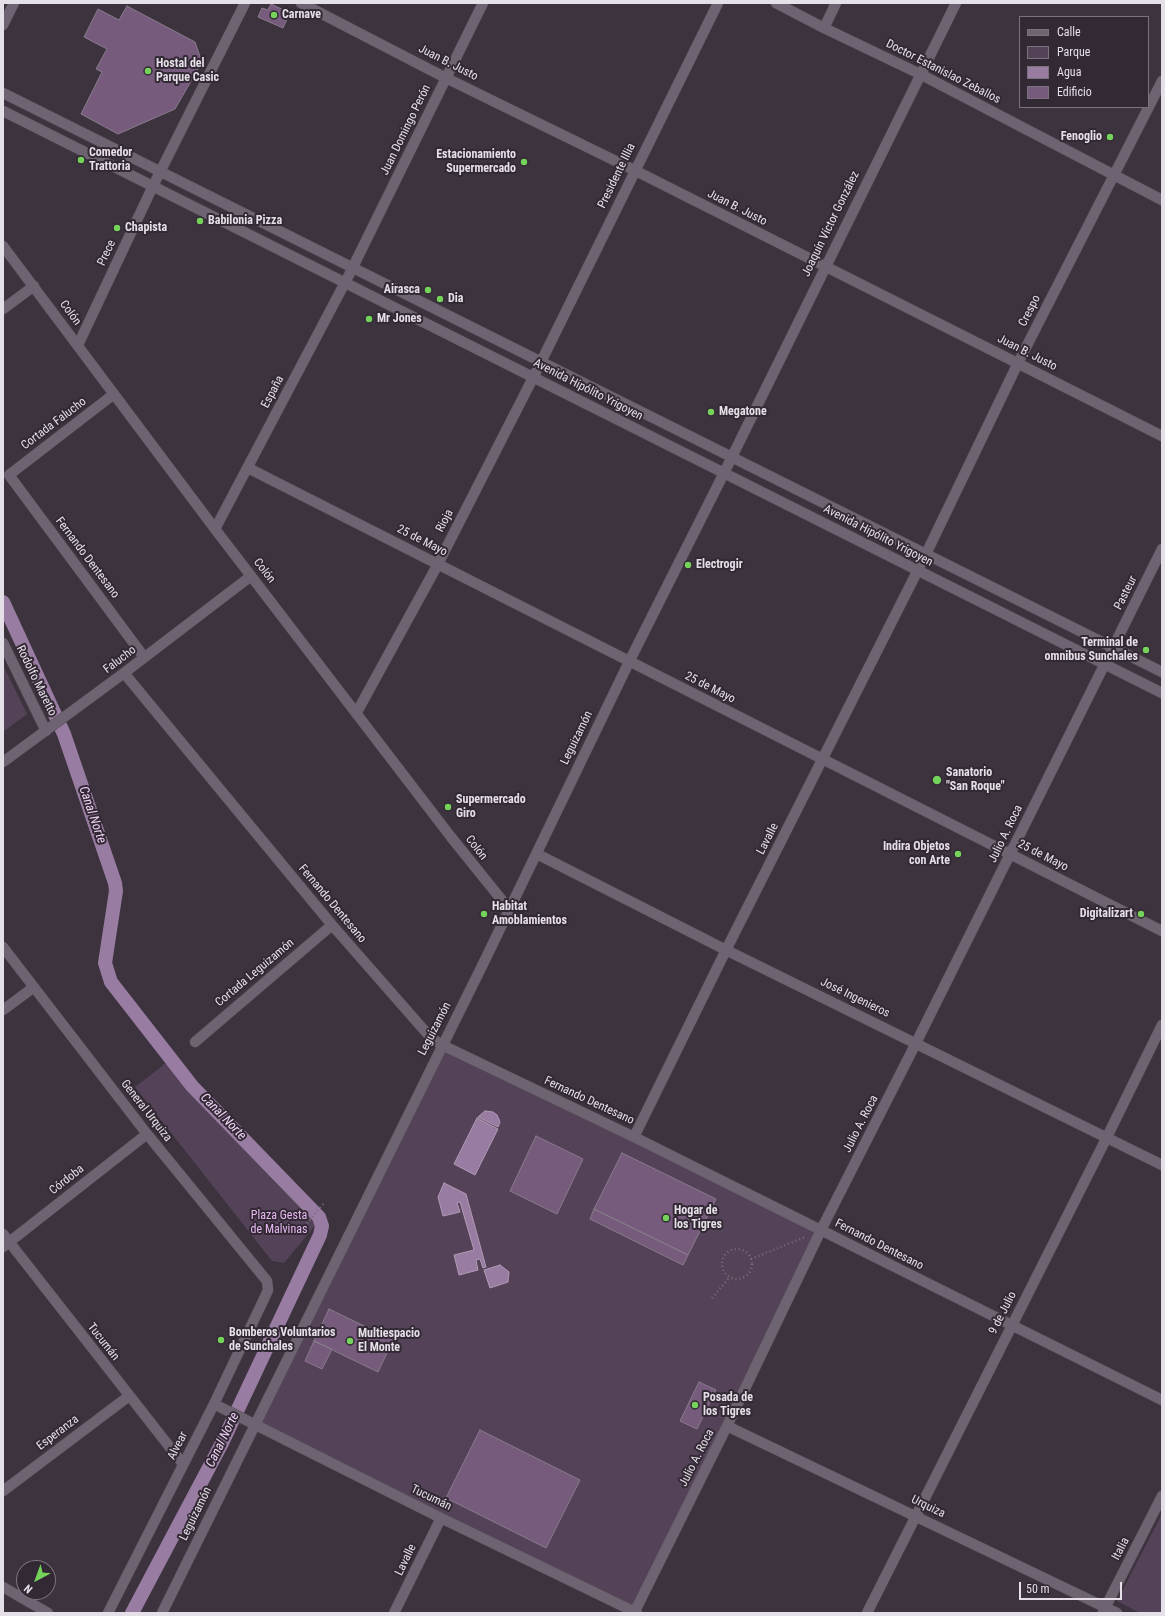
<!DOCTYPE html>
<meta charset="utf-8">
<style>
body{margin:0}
#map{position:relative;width:1165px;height:1616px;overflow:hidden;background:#3c333f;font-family:"Roboto Condensed",sans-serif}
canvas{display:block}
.frame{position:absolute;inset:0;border:4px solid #e5dfe7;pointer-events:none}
.legend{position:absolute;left:1019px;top:16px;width:130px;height:92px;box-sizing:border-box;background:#322934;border:1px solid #7a727c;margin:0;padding:5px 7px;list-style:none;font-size:12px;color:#e5dfe7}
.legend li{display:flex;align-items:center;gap:8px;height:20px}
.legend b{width:20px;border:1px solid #7a727c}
.north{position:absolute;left:16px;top:1560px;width:40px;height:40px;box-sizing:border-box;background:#322934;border:1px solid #7a727c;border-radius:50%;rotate:221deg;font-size:11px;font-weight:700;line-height:16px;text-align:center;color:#e5dfe7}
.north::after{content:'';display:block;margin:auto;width:14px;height:18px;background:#75d25b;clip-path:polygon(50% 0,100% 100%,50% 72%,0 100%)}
.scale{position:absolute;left:1019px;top:1582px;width:103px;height:18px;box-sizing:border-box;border:2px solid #e5dfe7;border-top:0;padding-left:5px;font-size:12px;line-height:14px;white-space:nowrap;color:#e5dfe7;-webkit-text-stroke:3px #322934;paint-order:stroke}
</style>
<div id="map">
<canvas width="1165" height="1616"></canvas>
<div class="frame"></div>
<ul class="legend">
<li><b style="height:5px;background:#6e6471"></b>Calle</li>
<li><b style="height:11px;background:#544358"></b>Parque</li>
<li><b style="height:11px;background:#997ca1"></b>Agua</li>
<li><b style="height:11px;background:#765b7d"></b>Edificio</li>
</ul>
<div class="north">N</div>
<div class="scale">50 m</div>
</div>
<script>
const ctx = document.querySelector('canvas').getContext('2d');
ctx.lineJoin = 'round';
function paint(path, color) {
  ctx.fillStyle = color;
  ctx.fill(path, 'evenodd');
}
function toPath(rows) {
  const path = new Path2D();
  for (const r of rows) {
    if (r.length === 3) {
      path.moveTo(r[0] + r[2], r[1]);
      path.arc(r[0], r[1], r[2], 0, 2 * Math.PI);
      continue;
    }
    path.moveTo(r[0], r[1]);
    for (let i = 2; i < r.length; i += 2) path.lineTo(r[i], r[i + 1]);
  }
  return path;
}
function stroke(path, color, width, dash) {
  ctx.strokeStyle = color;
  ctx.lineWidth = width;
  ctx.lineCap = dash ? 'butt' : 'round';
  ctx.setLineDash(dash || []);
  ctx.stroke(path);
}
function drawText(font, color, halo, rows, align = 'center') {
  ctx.font = font + ' "Roboto Condensed",sans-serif';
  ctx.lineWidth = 4;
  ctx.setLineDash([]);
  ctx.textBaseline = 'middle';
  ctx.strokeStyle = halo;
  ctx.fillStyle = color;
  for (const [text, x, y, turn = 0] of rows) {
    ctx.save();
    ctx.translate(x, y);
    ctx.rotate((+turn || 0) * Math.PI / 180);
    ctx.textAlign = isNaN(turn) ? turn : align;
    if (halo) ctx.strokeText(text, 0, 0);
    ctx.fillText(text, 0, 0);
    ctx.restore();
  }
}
const green = toPath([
 [3,665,27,714,3,732],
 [442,1045,821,1230,634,1612,255,1426],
 [166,1063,318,1222,284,1263,272,1261,135,1087],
 [1162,1514,1162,1613,1140,1613,1117,1601]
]);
const water = toPath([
 [485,1111,493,1112,497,1115,500,1122,498,1127,478,1117,485,1111],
 [477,1118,498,1129,475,1175,454,1164,477,1118],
 [444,1183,466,1194,486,1267,483,1268,480,1259,476,1260,478,1270,459,1275,454,1255,474,1250,460,1202,457,1203,460,1212,443,1216,438,1197,444,1183],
 [500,1265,509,1272,508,1282,490,1288,484,1270,500,1265]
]);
const canal = toPath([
 [3,602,64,734,115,883,116,891,105,963,111,982,192,1086,319,1217,322,1226,320,1235,222,1443,132,1613]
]);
const building = toPath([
 [271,4,290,13,283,28,258,17,262,8,268,10,271,4],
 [127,6,195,42,202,62,175,109,118,134,81,114,102,72,96,69,107,49,84,37,98,9,119,20,127,6],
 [536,1136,583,1159,557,1214,510,1191,536,1136],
 [622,1153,716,1199,688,1255,594,1209,622,1153],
 [594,1209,688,1255,683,1265,590,1219,594,1209],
 [329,1309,393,1340,378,1372,314,1341,329,1309],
 [314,1341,332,1349,322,1369,305,1361,314,1341],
 [699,1382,716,1390,697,1429,680,1421,699,1382],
 [480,1430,580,1480,546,1548,446,1498,480,1430]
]);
const path = toPath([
 [307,1223,324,1203],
 [737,1264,15],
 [751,1259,805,1237],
 [712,1298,730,1277]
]);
const minor = toPath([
 [301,3,446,78,634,170,1162,436],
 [776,3,824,28,920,74,1162,200],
 [3,25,14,3],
 [824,28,836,3],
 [3,93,1162,672],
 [3,111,1162,693],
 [3,246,215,529,451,837,509,909],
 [3,309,34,286],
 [78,345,153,186,245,3],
 [114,394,9,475,144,657],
 [248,468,1162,931],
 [215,529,349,275,483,3],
 [3,643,46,731],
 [124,673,332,925,431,1038,442,1045,634,1137,1162,1400],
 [357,712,438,564,538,368,718,3],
 [3,762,124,673,251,576],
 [537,854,726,950,1162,1165],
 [3,947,147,1134,267,1281,268,1290,263,1301,214,1404,108,1613],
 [3,1010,34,987],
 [195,1042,332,925],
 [634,1137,726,950,926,554,1018,363,1162,81],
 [3,1234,183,1464],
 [3,1247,147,1134],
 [214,1404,441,1518,637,1613],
 [727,1426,1117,1613],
 [3,1491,129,1396],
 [3,1587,48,1613],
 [1103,1612,1162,1496],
 [162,1613,483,964,629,662,724,473,956,3],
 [394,1613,441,1518],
 [634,1613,727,1426,821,1230,916,1043,1162,549],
 [867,1613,1107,1137,1162,1025]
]);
const markers = [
 [274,15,4,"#75d25b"],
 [148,71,4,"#75d25b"],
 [1110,137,4,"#75d25b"],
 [81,160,4,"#75d25b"],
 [524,162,4,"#75d25b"],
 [200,221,4,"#75d25b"],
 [117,228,4,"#75d25b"],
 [428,290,4,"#75d25b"],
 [440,299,4,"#75d25b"],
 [369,319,4,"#75d25b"],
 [711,412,4,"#75d25b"],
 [688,565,4,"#75d25b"],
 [1146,650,4,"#75d25b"],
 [937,780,5,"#75d25b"],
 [448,807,4,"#75d25b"],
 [958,854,4,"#75d25b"],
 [484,914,4,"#75d25b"],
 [1141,914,4,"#75d25b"],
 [666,1218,4,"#75d25b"],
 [221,1340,4,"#75d25b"],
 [350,1341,4,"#75d25b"],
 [695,1405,4,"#75d25b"]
];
const poiNames = [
 ["Carnave",282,15],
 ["Hostal del",156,64],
 ["Parque Casic",156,78],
 ["Fenoglio",1102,137,"right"],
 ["Comedor",89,153],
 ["Trattoria",89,167],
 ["Estacionamiento",516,155,"right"],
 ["Supermercado",516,169,"right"],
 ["Babilonia Pizza",208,221],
 ["Chapista",125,228],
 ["Airasca",420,290,"right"],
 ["Dia",448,299],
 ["Mr Jones",377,319],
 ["Megatone",719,412],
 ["Electrogir",696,565],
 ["Terminal de",1138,643,"right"],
 ["omnibus Sunchales",1138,657,"right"],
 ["Sanatorio",946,773],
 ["\"San Roque\"",946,787],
 ["Supermercado",456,800],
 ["Giro",456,814],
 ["Indira Objetos",950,847,"right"],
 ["con Arte",950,861,"right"],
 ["Habitat",492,907],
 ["Amoblamientos",492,921],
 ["Digitalizart",1133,914,"right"],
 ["Hogar de",674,1211],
 ["los Tigres",674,1225],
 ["Bomberos Voluntarios",229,1333],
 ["de Sunchales",229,1347],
 ["Multiespacio",358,1334],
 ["El Monte",358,1348],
 ["Posada de",703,1398],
 ["los Tigres",703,1412]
];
const streetNames = [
 ["Juan B. Justo",448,63,27],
 ["Doctor Estanislao Zeballos",943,72,27],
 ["Juan Domingo Perón",406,130,-64],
 ["Presidente Illia",617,176,-64],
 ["Juan B. Justo",737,208,27],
 ["Joaquín Víctor González",831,224,-64],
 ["Prece",107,253,-65],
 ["Crespo",1030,311,-63],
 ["Colón",70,313,54],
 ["Juan B. Justo",1027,353,27],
 ["Avenida Hipólito Yrigoyen",588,390,27],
 ["España",273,392,-62],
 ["Cortada Falucho",54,424,-37],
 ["Rioja",445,521,-63],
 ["Avenida Hipólito Yrigoyen",878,536,27],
 ["25 de Mayo",422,541,27],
 ["Fernando Dentesano",87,558,53],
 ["Colón",264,571,52],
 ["Pasteur",1126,593,-63],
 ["Falucho",120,660,-37],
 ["Rodolfo Maretto",36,681,64],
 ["25 de Mayo",710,688,27],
 ["Leguizamón",577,738,-64],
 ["Julio A. Roca",1006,834,-64],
 ["Lavalle",768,839,-63],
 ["Colón",476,848,52],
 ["25 de Mayo",1043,856,27],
 ["Fernando Dentesano",332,904,50],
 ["Cortada Leguizamón",255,973,-40],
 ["José Ingenieros",855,998,26],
 ["Leguizamón",435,1029,-63],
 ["Fernando Dentesano",589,1101,25],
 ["General Urquiza",146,1111,52],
 ["Julio A. Roca",861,1124,-63],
 ["Córdoba",67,1180,-38],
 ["Fernando Dentesano",879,1245,27],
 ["9 de Julio",1003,1313,-63],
 ["Tucumán",103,1342,52],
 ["Esperanza",58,1433,-37],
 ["Alvear",178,1446,-63],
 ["Julio A. Roca",697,1458,-63],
 ["Tucumán",431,1498,26],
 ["Urquiza",928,1507,26],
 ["Leguizamón",196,1514,-64],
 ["Italia",1121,1549,-63],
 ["Lavalle",406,1560,-64]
];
const parkNames = [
 ["Plaza Gesta",279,1216],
 ["de Malvinas",279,1230]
];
const waterNames = [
 ["Canal Norte",92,815,71],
 ["Canal Norte",223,1117,46],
 ["Canal Norte",223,1440,-64]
];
paint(green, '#544358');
paint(water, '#997ca1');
stroke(water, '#b09ab6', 1);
stroke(canal, '#997ca1', 14);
paint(building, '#765b7d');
stroke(building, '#877c8a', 1);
stroke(minor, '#59515b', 11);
stroke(path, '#766e79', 2.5, [1, 3]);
stroke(minor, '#6e6471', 10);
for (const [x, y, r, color] of markers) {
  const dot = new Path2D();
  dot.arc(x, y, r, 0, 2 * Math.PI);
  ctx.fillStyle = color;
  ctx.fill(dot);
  stroke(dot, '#322934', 1.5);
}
drawText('bold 12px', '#e5dfe7', '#322934', poiNames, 'left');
drawText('12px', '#e5dfe7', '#322934', streetNames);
drawText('12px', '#e7b9f3', '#322934', parkNames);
drawText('italic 13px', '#f0d4f7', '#322934', waterNames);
</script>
